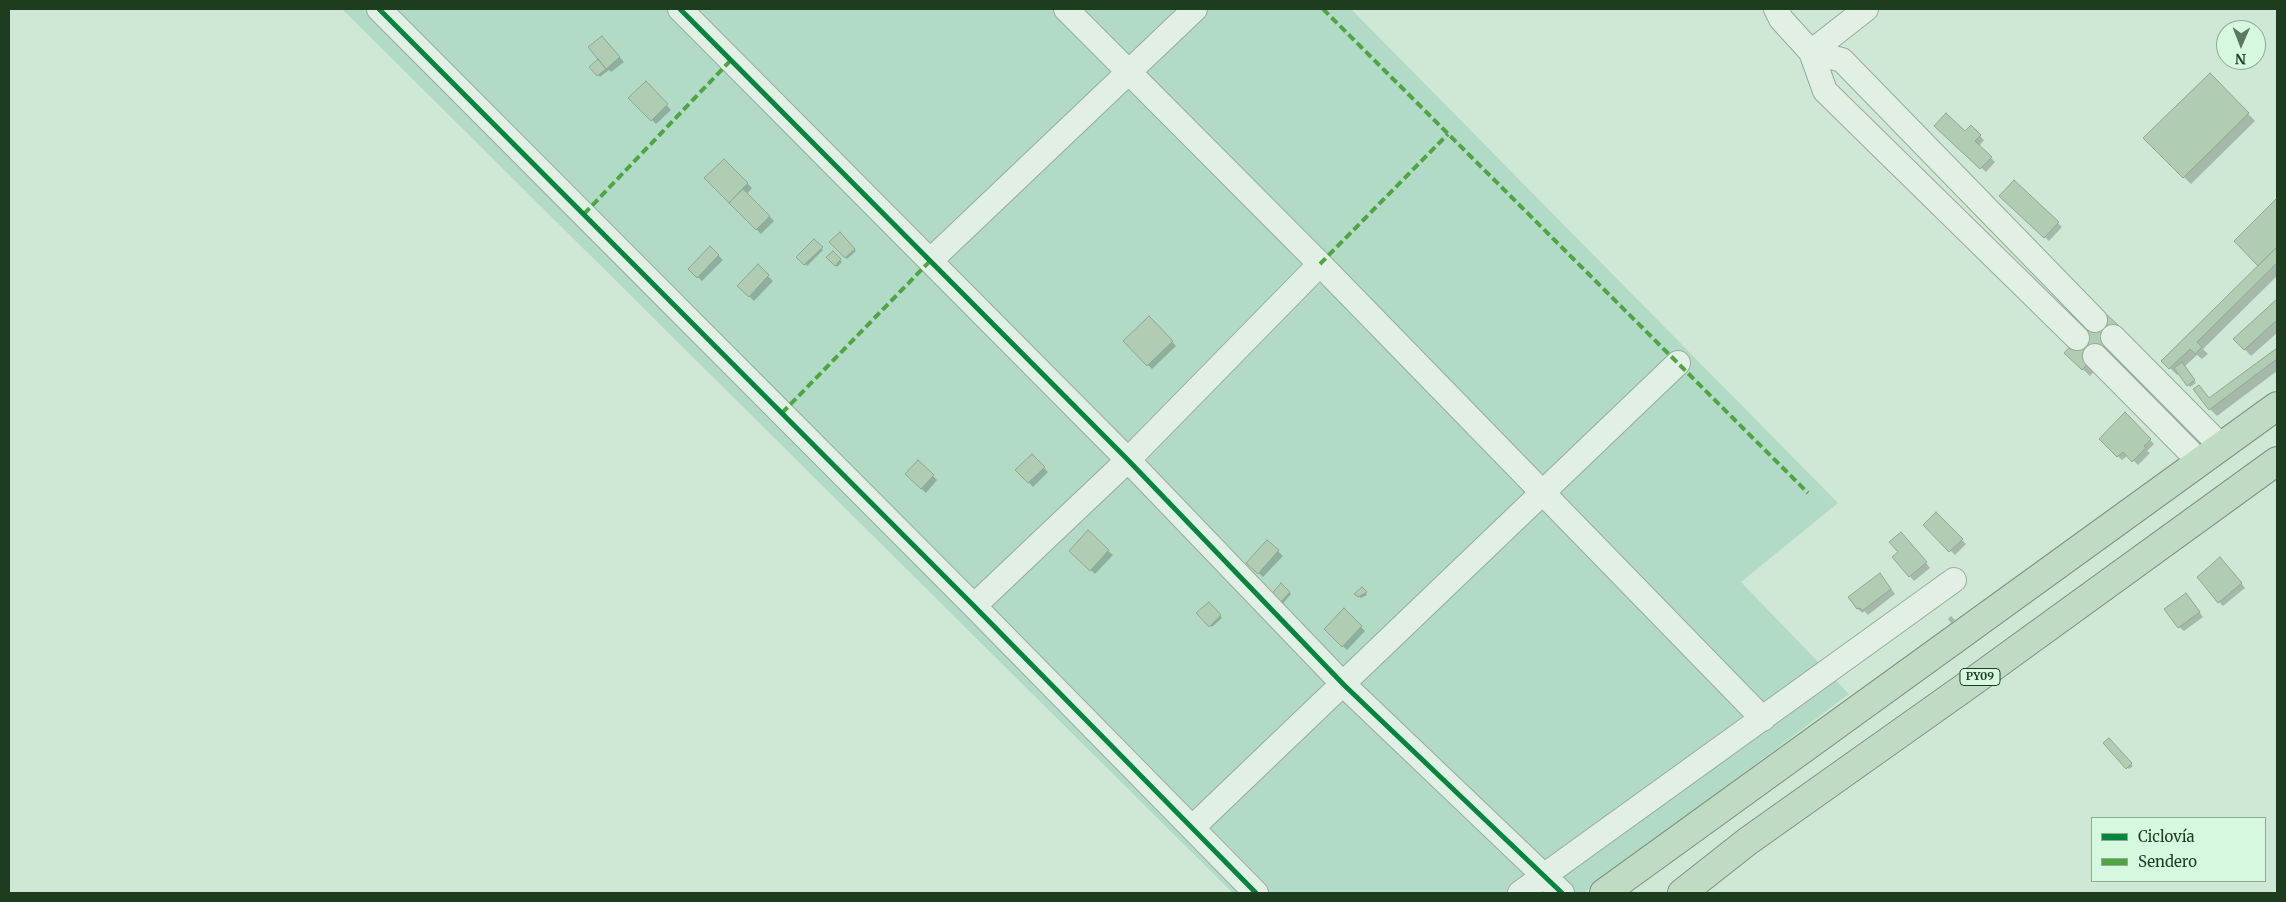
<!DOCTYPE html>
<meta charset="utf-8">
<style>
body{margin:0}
#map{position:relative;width:2286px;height:902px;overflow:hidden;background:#cfe7d5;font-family:Merriweather,serif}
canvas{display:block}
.frame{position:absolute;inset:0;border:10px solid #1e3d1f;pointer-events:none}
.legend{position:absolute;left:2091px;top:817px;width:175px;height:65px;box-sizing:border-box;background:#d5f8de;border:1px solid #8cad92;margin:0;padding:6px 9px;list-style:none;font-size:15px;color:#1e3d1f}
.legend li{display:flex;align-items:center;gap:10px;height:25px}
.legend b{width:25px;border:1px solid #8cad92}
.north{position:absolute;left:2216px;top:20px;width:50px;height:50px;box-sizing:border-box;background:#d5f8de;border:1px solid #8cad92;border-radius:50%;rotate:181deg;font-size:14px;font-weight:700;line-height:20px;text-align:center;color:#1e3d1f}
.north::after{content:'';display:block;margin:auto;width:18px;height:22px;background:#5c785f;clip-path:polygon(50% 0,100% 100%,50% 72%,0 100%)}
</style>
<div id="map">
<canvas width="2286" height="902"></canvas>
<div class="frame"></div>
<ul class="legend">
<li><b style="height:6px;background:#00873e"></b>Ciclovía</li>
<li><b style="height:6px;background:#4fa641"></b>Sendero</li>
</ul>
<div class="north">N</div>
</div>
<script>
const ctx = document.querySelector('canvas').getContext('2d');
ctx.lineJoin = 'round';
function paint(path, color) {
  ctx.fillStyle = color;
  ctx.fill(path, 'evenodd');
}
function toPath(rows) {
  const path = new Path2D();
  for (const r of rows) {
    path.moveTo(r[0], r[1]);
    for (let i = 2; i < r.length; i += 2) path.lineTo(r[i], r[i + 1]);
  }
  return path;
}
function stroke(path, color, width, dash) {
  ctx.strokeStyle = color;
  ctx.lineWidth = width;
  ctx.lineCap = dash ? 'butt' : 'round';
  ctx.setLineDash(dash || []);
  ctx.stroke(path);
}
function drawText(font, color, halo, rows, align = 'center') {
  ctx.font = font + ' Merriweather,serif';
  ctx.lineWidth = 4.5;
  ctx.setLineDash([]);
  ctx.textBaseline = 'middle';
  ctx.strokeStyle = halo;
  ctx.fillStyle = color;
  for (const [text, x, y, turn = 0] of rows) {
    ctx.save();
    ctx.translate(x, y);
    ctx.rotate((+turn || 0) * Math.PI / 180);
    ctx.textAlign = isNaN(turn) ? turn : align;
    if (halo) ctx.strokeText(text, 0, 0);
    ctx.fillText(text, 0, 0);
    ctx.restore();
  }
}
const green = toPath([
 [342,9,1351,9,1838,503,1741,582,1849,694,1584,893,1233,893]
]);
const shadow = toPath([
 [607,42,624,62,611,72,609,70,600,77,591,67,598,61],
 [2210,74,2255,121,2191,184,2145,138],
 [646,83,671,110,656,124,630,98],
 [1936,126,1965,133,1971,127,1984,140,1979,146,1995,162,1986,172],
 [724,161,752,188,747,194,774,221,761,234,706,178],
 [2015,182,2062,227,2049,241,2001,196],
 [2277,200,2277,276,2203,349,2208,354,2202,359,2197,355,2184,367,2196,383,2190,387,2179,373,2177,375,2163,361,2260,266,2236,241],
 [840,234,856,251,847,259,831,242],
 [814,241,823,250,807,266,798,257],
 [710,247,723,260,702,281,689,269],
 [833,253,842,262,837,267,828,257],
 [758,266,773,281,754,301,739,286],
 [2277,301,2277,333,2251,356,2235,339],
 [2103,313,2121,354,2117,358,2111,353,2090,376,2065,352],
 [1149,317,1176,346,1152,369,1124,341],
 [2277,349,2277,371,2217,416,2210,409,2199,386,2210,399],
 [2125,414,2154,444,2147,451,2150,453,2138,465,2128,455,2122,460,2100,439],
 [1032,456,1048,472,1033,487,1017,470],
 [918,461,937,480,926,493,906,474],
 [1936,514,1966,544,1955,555,1925,525],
 [1906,538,1930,568,1914,581,1894,557,1900,552],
 [1267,541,1283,556,1263,577,1252,567],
 [1108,551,1113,555,1095,574,1075,555],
 [2225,563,2245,588,2223,606,2219,602],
 [1884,579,1895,594,1868,615,1864,611,1863,613,1858,609],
 [1281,585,1291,594,1281,606,1271,597],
 [1362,588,1367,595,1361,598,1356,594],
 [2190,599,2203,617,2184,631,2179,627],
 [1209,603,1222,618,1212,627,1198,613],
 [1344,610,1365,631,1347,650,1326,629],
 [1951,616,1955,620,1951,623,1948,619],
 [2109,740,2133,766,2129,769,2105,743]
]);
const building = toPath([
 [602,36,620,57,606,69,588,47,602,36],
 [598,59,606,69,597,76,589,67,598,59],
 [2210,73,2249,113,2183,178,2143,138,2210,73],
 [646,81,668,104,651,121,628,98,646,81],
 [1946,113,1965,131,1971,125,1981,135,1975,141,1992,157,1980,169,1934,126,1946,113],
 [724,159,748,183,729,203,704,178,724,159],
 [2014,180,2059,222,2044,238,1999,196,2014,180],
 [743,189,770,216,756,230,729,203,743,189],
 [2277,198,2277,247,2258,266,2234,241,2277,198],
 [840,232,855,249,845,258,829,242,840,232],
 [814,239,823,247,804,265,796,257,814,239],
 [710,246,719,255,697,278,688,269,710,246],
 [2277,247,2277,263,2197,342,2202,347,2195,354,2190,349,2169,369,2161,361,2277,247],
 [833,251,841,259,835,266,826,257,833,251],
 [758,264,769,275,749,297,737,286,758,264],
 [2277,299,2277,320,2244,350,2233,339,2277,299],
 [2103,311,2121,328,2082,370,2064,353,2103,311],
 [1149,316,1173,341,1147,366,1123,341,1149,316],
 [2277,348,2277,359,2209,410,2193,389,2199,385,2209,398,2277,348],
 [2182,362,2195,380,2187,386,2174,368,2182,362],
 [2125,412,2151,439,2144,446,2146,448,2132,462,2123,452,2117,457,2099,439,2125,412],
 [1032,454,1045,467,1028,483,1015,470,1032,454],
 [918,460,934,475,921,489,905,474,918,460],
 [1936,512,1963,539,1949,552,1923,525,1936,512],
 [1088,530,1109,550,1090,571,1069,551,1088,530],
 [1901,532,1927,562,1909,577,1892,557,1898,552,1889,542,1901,532],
 [1267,540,1279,550,1258,574,1246,563,1267,540],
 [2220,557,2242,583,2218,603,2197,577,2220,557],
 [1880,573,1891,589,1862,611,1860,608,1857,609,1848,597,1880,573],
 [1281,583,1290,592,1278,605,1269,597,1281,583],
 [1362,587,1367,592,1358,597,1354,594,1362,587],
 [2186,593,2200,612,2178,628,2164,609,2186,593],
 [1209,602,1221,615,1209,627,1196,613,1209,602],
 [1344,608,1362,626,1342,647,1324,629,1344,608],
 [2109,738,2132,763,2126,769,2103,743,2109,738]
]);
const minor = toPath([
 [379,9,974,606,1256,893],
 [680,9,1128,460,1344,685,1562,893],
 [1066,9,1320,264,1763,719],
 [1776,9,1781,19,1811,52,1825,91,2077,338],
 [1811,52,1842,60,2095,320],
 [1811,52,1866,9],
 [931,260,1195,9],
 [2113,337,2222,447],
 [2095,356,2200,462],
 [974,606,1128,460,1320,264],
 [1192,828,1678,363],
 [1520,893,1954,580]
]);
const highway = toPath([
 [1604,893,2277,406],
 [1682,893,1748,841,1975,680,2277,461]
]);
const quiet = toPath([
 [1323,9,1808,493],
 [584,214,731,60],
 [1320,264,1448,134],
 [782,413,931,260]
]);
const cycleway = toPath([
 [379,9,974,606,1256,893],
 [680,9,1128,460,1344,685,1562,893]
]);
const shields = [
 [1980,677,40]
];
const shieldNames = [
 ["PY09",1980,677]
];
paint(green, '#b1dbc7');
paint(shadow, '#0003');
paint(building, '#b0ccb2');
stroke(building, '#8fa890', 1);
stroke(minor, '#97ad9b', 26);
stroke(highway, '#7f9281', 30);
stroke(minor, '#e1efe4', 24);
stroke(highway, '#c0dbc3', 28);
stroke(quiet, '#4fa641', 4, [8, 4]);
stroke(cycleway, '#00873e', 5);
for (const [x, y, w] of shields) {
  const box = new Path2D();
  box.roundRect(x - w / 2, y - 8.5, w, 17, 4);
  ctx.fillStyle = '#d5f8de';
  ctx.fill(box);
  stroke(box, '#1e3d1f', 1);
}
drawText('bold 11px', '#1e3d1f', null, shieldNames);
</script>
